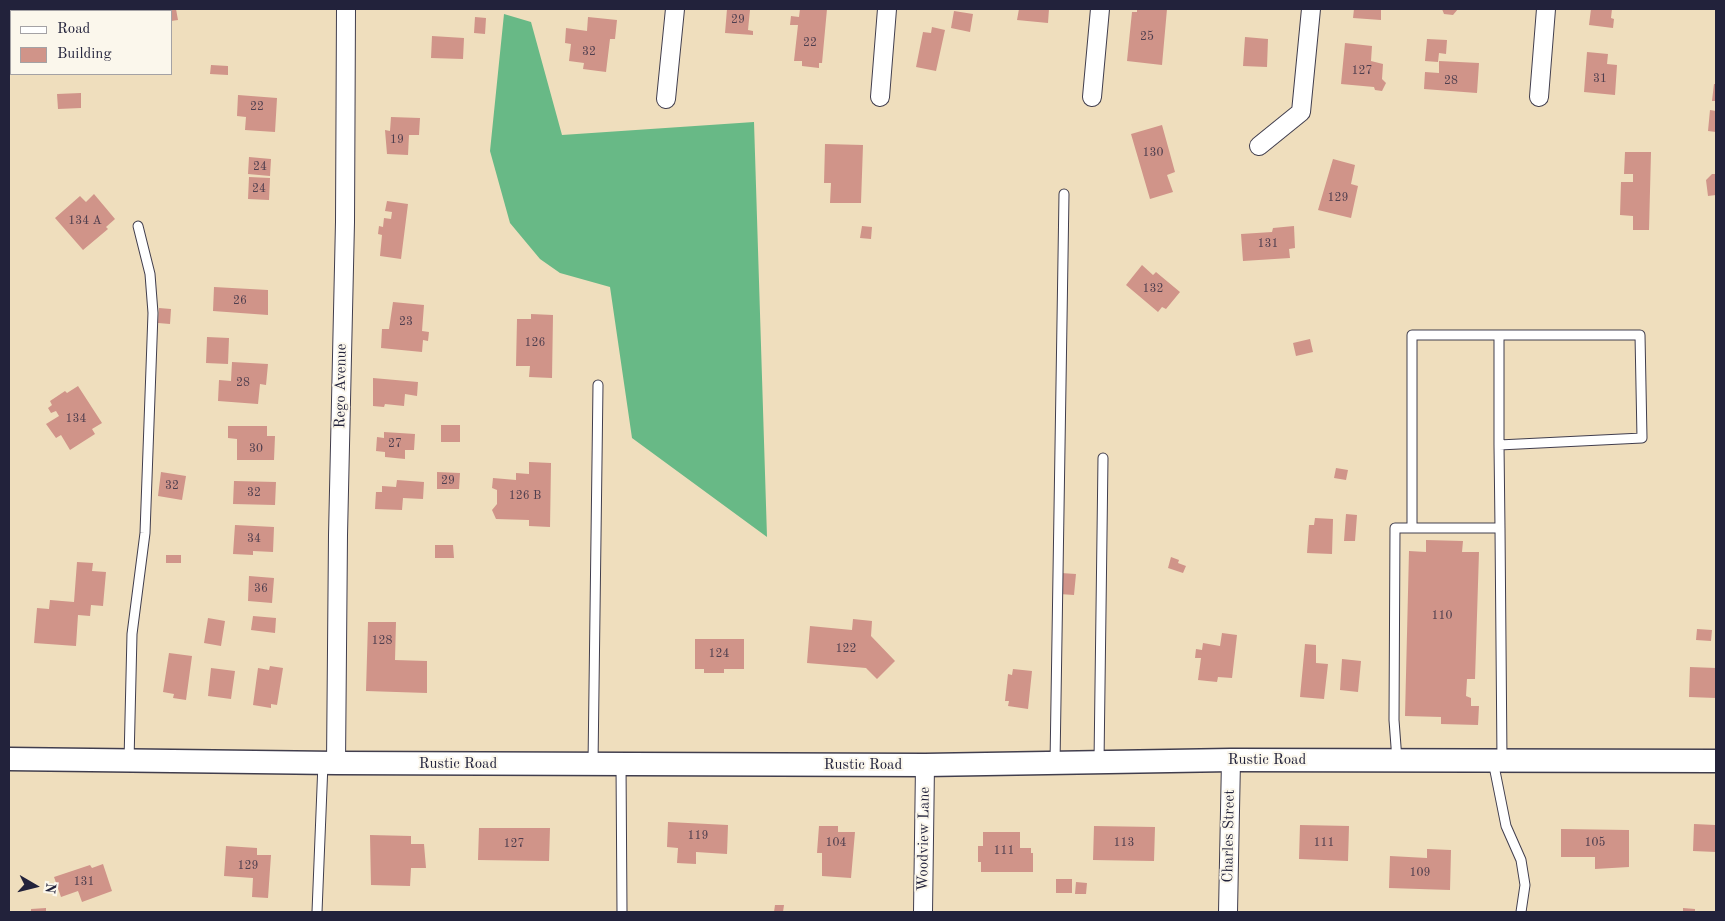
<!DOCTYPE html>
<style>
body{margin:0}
#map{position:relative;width:1725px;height:921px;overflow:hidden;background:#efdebd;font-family:"Old Standard TT",serif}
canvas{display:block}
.frame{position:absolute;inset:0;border:10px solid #22223b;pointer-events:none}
.legend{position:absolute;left:10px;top:10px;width:162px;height:65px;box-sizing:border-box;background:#fbf7ec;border:1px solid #a4a2a5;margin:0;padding:6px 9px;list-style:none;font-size:15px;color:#22223b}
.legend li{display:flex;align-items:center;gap:10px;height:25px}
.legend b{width:25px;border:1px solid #a4a2a5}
.north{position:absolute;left:10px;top:861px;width:50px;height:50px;-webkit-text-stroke:4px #fbf7ec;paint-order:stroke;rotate:98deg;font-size:14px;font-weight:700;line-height:20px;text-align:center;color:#22223b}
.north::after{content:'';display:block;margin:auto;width:18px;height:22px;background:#22223b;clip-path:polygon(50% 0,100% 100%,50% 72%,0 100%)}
</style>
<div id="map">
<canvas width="1725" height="921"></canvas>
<div class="frame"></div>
<ul class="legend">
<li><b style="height:6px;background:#fff"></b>Road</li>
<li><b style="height:14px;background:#d09489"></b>Building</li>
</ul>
<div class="north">N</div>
</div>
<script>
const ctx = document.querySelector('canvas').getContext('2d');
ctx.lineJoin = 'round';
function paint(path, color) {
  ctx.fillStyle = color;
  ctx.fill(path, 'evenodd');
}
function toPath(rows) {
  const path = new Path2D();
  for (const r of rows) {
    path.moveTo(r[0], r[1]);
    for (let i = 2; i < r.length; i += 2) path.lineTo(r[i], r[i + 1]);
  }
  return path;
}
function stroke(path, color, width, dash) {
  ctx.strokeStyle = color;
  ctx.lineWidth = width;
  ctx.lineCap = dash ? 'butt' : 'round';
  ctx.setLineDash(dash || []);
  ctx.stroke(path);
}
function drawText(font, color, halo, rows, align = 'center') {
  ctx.font = font + ' "Old Standard TT",serif';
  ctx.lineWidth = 4;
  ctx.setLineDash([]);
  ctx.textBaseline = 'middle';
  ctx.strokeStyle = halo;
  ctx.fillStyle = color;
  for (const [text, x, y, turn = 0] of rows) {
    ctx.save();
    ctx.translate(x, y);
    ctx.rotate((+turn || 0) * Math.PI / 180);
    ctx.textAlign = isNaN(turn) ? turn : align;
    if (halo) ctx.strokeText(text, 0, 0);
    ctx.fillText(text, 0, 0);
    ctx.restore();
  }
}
const forest = toPath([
 [504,14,531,22,562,135,754,122,767,537,632,438,610,287,560,273,540,259,510,223,490,151]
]);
const building = toPath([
 [151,9,176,9,178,20,171,21,171,11,151,11],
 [727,9,750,10,748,30,753,31,753,35,725,33],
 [800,9,827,9,822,63,819,63,819,68,802,66,802,61,794,61,798,25,790,25,791,16,799,17],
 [1019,9,1049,9,1048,23,1017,20],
 [1137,9,1167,9,1162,65,1127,61,1132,12,1137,12],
 [1354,9,1381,9,1381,20,1353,18],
 [1442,9,1458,9,1453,15,1444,14],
 [1591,9,1612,9,1611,18,1614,19,1613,28,1589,25],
 [954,11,973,14,970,32,951,28],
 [475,17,486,18,485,34,474,33],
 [588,17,617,20,615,39,610,39,606,72,583,69,584,63,569,61,571,44,565,43,566,28,587,31],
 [932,27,945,30,936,71,916,67,923,32,931,33],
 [432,36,464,38,463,59,431,58],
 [1245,37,1268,39,1267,67,1243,66],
 [1427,39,1447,40,1446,54,1439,53,1438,62,1425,61],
 [1345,43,1372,46,1371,61,1383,64,1382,79,1386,83,1382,91,1375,90,1374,87,1341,84],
 [1587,52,1608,54,1607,64,1617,65,1615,95,1584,92],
 [1439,61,1479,63,1477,93,1424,89,1425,72,1439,73],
 [211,65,228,66,228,75,210,74],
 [1714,84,1716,84,1716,101,1712,101],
 [81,93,81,108,58,109,57,94],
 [238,95,277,98,275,132,245,130,246,117,237,116],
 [1710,110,1716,111,1716,132,1708,131],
 [391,117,420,118,419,135,409,135,408,155,387,154,385,130,390,131],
 [1162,125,1175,172,1167,175,1173,192,1150,199,1131,134],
 [825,144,863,145,861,203,830,203,831,183,824,183],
 [1625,152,1651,152,1649,230,1633,230,1633,216,1620,215,1621,182,1633,182,1633,174,1624,174],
 [249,157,271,159,270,176,248,174],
 [1333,159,1355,165,1351,184,1358,186,1351,218,1318,210],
 [1712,174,1716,174,1716,195,1708,196,1706,180],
 [249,177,270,178,269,200,248,199],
 [94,194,115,219,106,227,108,229,83,250,55,218,80,196,86,202],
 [387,201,408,204,401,259,380,256,382,235,378,234,379,226,383,227,384,218,391,219,392,212,385,211],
 [862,226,872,227,871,239,860,238],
 [1294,226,1295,248,1289,249,1290,258,1243,261,1241,234,1272,232,1273,228],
 [1142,265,1153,275,1156,272,1180,292,1166,309,1162,307,1158,312,1126,285],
 [214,287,268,290,268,315,213,311],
 [393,302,424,305,422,331,429,332,428,341,423,340,422,352,381,348,382,329,389,329],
 [159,308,171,309,170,324,158,323],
 [531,314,553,315,552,378,529,377,530,366,516,366,517,319,531,319],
 [207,337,229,338,228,364,206,363],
 [1310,339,1313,352,1296,356,1293,343],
 [232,362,268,364,266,385,260,384,258,404,218,401,219,380,231,381],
 [373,378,418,382,417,396,405,394,404,406,385,404,384,407,373,406],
 [78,386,102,423,92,429,95,434,70,450,61,435,56,438,46,424,59,416,56,411,51,413,48,408,52,405,50,401,65,391,67,393],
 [441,425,460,425,460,442,441,442],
 [228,426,267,426,267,436,275,436,274,460,237,460,237,439,228,438],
 [384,432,415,434,414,450,405,450,405,459,385,457,385,452,376,451,377,437,384,438],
 [529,462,551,463,550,527,529,526,529,520,496,519,492,510,497,504,497,490,492,488,493,478,516,480,516,473,529,474],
 [1336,468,1348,470,1346,480,1334,478],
 [161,472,186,476,182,500,158,496],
 [437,472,460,473,459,489,437,489],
 [397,480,424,482,423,499,403,498,402,510,375,509,376,492,382,492,382,486,396,487],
 [234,481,276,482,275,505,233,504],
 [1346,514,1357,515,1355,541,1344,541],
 [1315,518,1333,519,1332,554,1307,553,1309,525,1314,525],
 [235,525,274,527,273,552,253,551,253,555,233,554],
 [1426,540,1463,541,1462,552,1479,552,1475,679,1467,679,1466,696,1471,698,1471,706,1479,706,1478,725,1441,724,1441,717,1405,716,1409,551,1426,552],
 [435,545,453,545,454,558,435,558],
 [166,555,181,555,181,563,166,563],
 [1171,557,1179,560,1178,563,1186,566,1183,573,1168,568],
 [77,562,93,563,92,571,106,572,103,606,91,605,90,616,78,615,76,646,34,643,37,608,49,609,50,600,74,602],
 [1061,573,1076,574,1074,595,1059,594],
 [249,576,274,578,272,603,248,601],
 [253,616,276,618,275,633,251,630],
 [208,618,225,621,221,646,204,643],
 [853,619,872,621,871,636,895,661,877,679,866,668,807,663,810,626,852,630],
 [368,622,396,622,395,660,427,661,427,693,366,691],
 [1697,629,1712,630,1711,641,1696,640],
 [1222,633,1237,635,1232,678,1218,677,1217,682,1198,680,1201,658,1195,658,1196,649,1202,650,1203,643,1220,646],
 [695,639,744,639,744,669,724,669,724,673,704,673,704,669,695,669],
 [1305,644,1316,645,1316,663,1328,664,1324,699,1300,697],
 [169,653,192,656,186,700,173,698,174,694,163,692],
 [1342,659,1361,661,1358,692,1340,690],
 [270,666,283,668,277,705,271,704,271,708,253,705,258,668,269,670],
 [1690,667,1716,668,1716,698,1689,697],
 [211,668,235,671,231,699,208,696],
 [1013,669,1032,671,1028,709,1008,706,1009,701,1005,701,1008,674,1012,675],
 [668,822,728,825,727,854,696,852,696,864,677,863,678,848,667,847],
 [1694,824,1715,825,1716,852,1693,851],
 [1300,825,1349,826,1348,861,1299,859],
 [819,826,838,826,838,832,855,832,851,878,822,876,822,853,817,853],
 [1094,826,1155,827,1154,861,1093,860],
 [479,828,550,828,549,861,478,860],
 [1561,829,1629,830,1629,867,1595,869,1595,857,1561,857],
 [983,832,1020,832,1020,848,1031,848,1031,853,1033,853,1033,872,981,872,981,862,978,862,978,846,983,846],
 [370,835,411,836,411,844,424,844,426,868,411,868,410,886,371,885],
 [226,846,257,848,257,855,271,855,268,898,252,897,253,878,224,876],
 [1427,849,1451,850,1450,890,1389,888,1390,856,1427,858],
 [103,864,112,891,82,902,78,891,61,897,54,877,90,865,92,868],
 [1056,879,1072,879,1072,893,1056,893],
 [1076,882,1087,883,1086,894,1075,894],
 [775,905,784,905,783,912,774,912],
 [46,908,46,912,31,912,31,909],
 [1683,908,1695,909,1695,912,1683,912]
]);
const service = toPath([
 [1499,445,1642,438,1640,335,1499,335,1499,445,1500,528],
 [1412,528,1412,335,1499,335],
 [1397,760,1394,720,1395,528,1500,528,1502,760],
 [129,761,132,634,145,533,153,313,150,274,138,226],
 [1493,761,1506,826,1521,860,1525,885,1521,912],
 [1099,762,1103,458],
 [1055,763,1064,194],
 [593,764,598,385],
 [621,764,622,912],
 [317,912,323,763]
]);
const minor = toPath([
 [880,97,887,9],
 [1092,97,1100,9],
 [1539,97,1546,9],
 [666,99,675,9],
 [1259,146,1301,112,1311,9],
 [336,763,338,535,345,222,346,9],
 [923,912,925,765],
 [1228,912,1231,760]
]);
const tertiary = toPath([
 [9,759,336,763,925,765,1231,760,1716,761]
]);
const numberNames = [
 ["29",738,20],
 ["25",1147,37],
 ["22",810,43],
 ["32",589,52],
 ["127",1362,71],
 ["31",1600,79],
 ["28",1451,81],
 ["22",257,107],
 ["19",397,140],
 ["130",1153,153],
 ["24",260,167],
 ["24",259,189],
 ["129",1338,198],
 ["134 A",85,221],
 ["131",1268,244],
 ["132",1153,289],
 ["26",240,301],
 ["23",406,322],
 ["126",535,343],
 ["28",243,383],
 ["134",76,419],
 ["27",395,444],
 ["30",256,449],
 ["29",448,481],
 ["32",172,486],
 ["32",254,493],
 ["126 B",525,496],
 ["34",254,539],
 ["36",261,589],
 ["110",1442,616],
 ["128",382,641],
 ["122",846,649],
 ["124",719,654],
 ["119",698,836],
 ["104",836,843],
 ["113",1124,843],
 ["111",1324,843],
 ["105",1595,843],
 ["127",514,844],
 ["111",1004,851],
 ["129",248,866],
 ["109",1420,873],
 ["131",84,882]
];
const streetNames = [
 ["Rego Avenue",341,386,-89],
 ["Rustic Road",1267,760],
 ["Rustic Road",458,764],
 ["Rustic Road",863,765],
 ["Charles Street",1229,836,-89],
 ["Woodview Lane",924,839,-89]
];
paint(forest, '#68b986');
paint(building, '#d09489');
stroke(service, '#413e4e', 11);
stroke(minor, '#413e4e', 20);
stroke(tertiary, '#413e4e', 25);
stroke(service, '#fff', 9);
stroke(minor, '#fff', 18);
stroke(tertiary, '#fff', 22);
drawText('12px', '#4e3e4e', null, numberNames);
drawText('15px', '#22223b', '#fbf7ec', streetNames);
</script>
